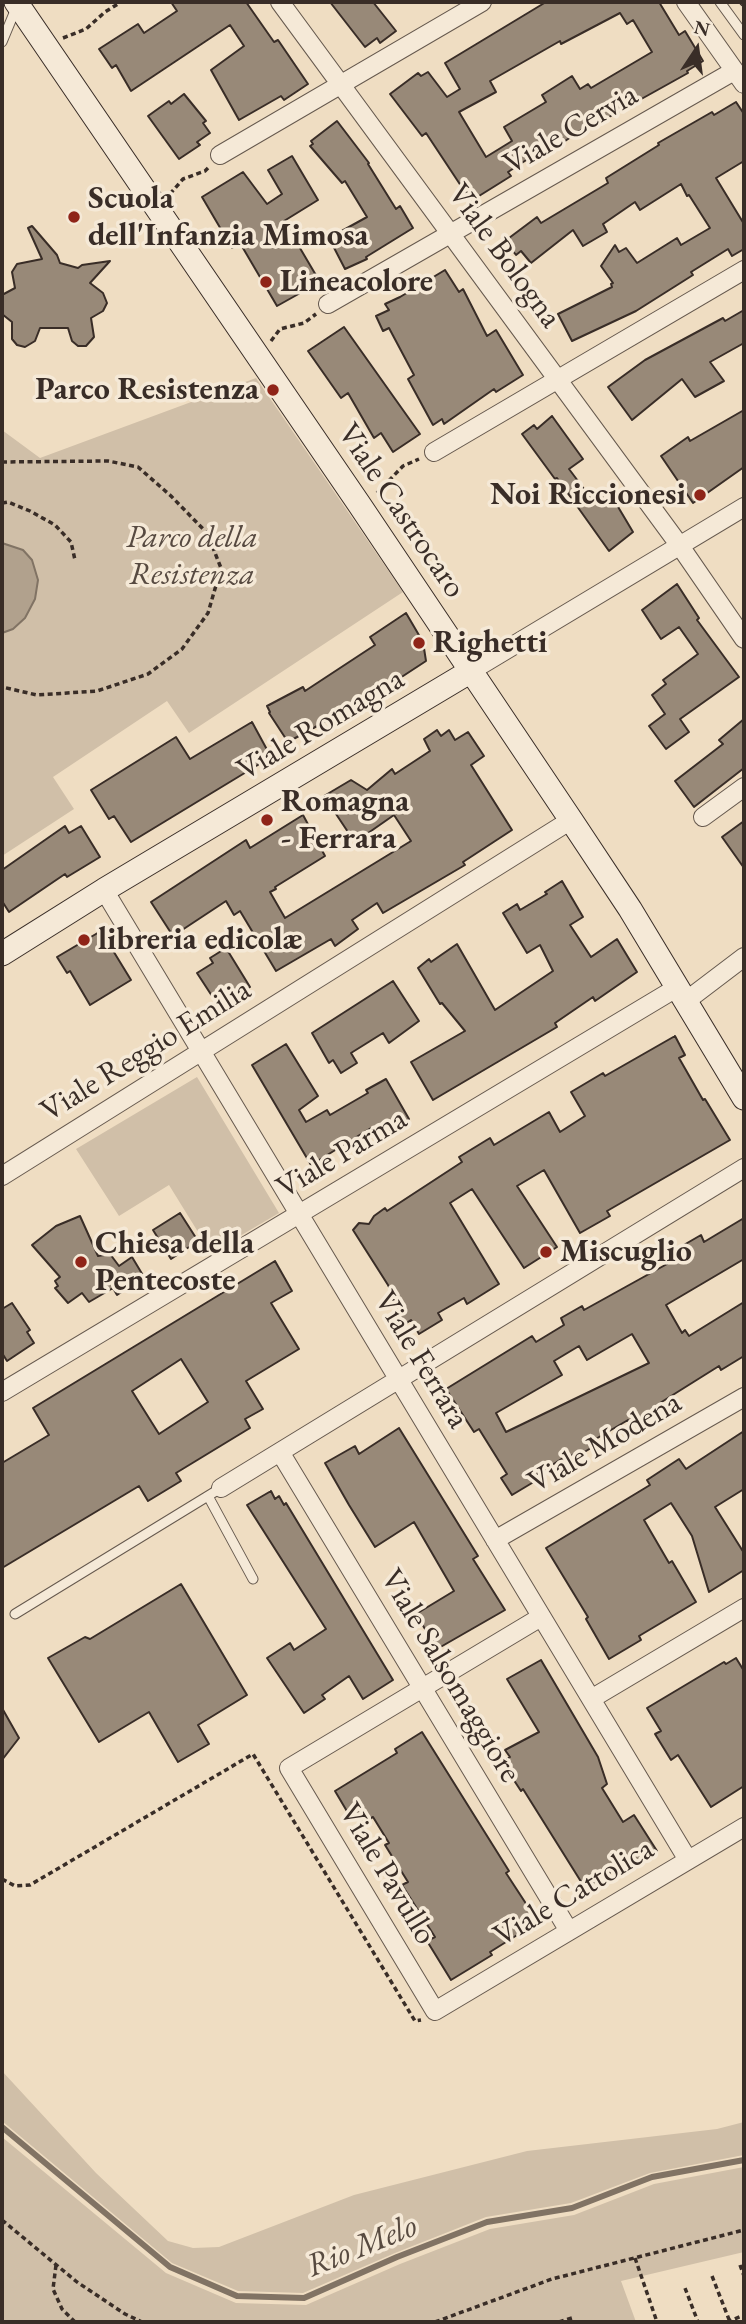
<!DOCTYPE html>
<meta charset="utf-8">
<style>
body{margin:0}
#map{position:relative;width:746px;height:2324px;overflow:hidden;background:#efddc2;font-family:"EB Garamond",serif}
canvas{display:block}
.frame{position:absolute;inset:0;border:4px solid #392d27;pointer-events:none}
.north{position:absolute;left:662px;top:14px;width:70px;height:70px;-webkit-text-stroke:5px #f5e9d7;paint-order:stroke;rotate:13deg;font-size:19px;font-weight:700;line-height:28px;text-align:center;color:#392d27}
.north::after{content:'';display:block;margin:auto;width:24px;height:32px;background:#392d27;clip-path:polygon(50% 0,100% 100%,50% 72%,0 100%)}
</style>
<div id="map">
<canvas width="746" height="2324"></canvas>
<div class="frame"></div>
<div class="north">N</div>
</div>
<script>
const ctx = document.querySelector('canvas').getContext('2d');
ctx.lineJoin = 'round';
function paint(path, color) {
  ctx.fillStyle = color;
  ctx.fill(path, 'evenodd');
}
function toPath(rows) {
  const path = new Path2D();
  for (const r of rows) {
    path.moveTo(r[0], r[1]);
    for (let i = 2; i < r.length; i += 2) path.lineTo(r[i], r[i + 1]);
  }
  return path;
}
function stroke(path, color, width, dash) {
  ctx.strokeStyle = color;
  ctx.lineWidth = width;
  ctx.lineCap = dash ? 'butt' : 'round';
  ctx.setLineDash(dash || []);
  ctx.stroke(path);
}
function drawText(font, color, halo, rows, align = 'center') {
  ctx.font = font + ' "EB Garamond",serif';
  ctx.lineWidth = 7;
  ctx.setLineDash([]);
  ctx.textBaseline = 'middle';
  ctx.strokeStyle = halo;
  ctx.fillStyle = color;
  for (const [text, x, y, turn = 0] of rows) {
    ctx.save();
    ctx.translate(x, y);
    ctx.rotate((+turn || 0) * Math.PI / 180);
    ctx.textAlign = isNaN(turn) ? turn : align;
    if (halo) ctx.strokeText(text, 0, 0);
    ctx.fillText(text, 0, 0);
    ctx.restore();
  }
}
const green = toPath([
 [256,378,403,592,189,733,167,701,53,777,74,809,2,856,2,430,40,458],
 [197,1077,279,1213,211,1253,169,1185,119,1216,76,1149],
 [2,2071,96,2173,168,2241,193,2248,219,2247,354,2195,527,2151,717,2129,744,2122,744,2155,650,2173,571,2203,486,2217,395,2253,303,2293,238,2291,172,2263,2,2121],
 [2,2137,166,2273,236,2303,306,2305,400,2264,490,2229,574,2215,654,2184,744,2167,744,2252,621,2281,636,2322,2,2322]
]);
const water = toPath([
 [2,543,23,550,32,560,38,580,35,599,25,618,13,629,2,633,2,543]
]);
const stream = toPath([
 [2,2127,170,2267,237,2296,304,2298,397,2257,487,2222,572,2208,652,2177,744,2160]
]);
const building = toPath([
 [171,2,246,2,274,42,278,40,308,84,284,100,281,96,239,120,211,70,244,46,230,25,131,91,116,65,112,68,99,49,138,24,144,33,177,11,171,2],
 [330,2,373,2,396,31,380,43,377,38,365,47,330,2],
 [546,2,659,2,679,35,685,31,703,61,687,71,688,73,609,117,597,127,593,122,543,156,540,151,508,172,511,176,471,201,426,133,422,136,390,94,418,73,421,76,428,72,447,97,460,89,445,63,546,2],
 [620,13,627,24,633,20,652,52,591,88,588,84,580,89,572,76,542,95,546,102,504,127,512,141,486,157,459,112,496,92,490,81,560,41,561,44,620,13],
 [184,94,206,121,203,123,210,133,197,142,200,145,179,159,148,116,169,101,171,104,184,94],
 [736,102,744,114,744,161,716,178,744,224,744,249,732,256,728,249,691,272,693,275,636,311,572,341,558,314,612,287,611,284,613,283,601,266,615,245,619,252,626,248,637,263,677,238,681,245,710,228,689,195,687,196,681,184,640,210,635,202,603,224,607,232,583,246,573,230,531,263,521,251,516,255,505,241,537,217,541,223,608,183,606,178,659,145,658,143,712,112,714,115,736,102],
 [337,121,369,163,368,164,396,209,400,206,413,228,366,257,367,259,345,269,329,238,367,217,345,181,342,183,310,146,313,144,311,141,337,121],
 [292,156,318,200,284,221,320,282,277,306,240,243,232,248,202,197,243,172,267,204,282,194,268,170,292,156],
 [32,226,57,255,60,263,78,268,82,265,110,261,90,283,103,293,107,303,103,311,91,318,94,337,86,346,78,346,72,341,68,328,40,328,35,341,25,347,17,345,12,339,12,322,2,314,2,295,15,288,12,272,17,264,42,259,28,228,32,226],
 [445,270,459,292,463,289,487,336,496,330,523,375,496,392,494,389,444,424,442,419,433,425,408,379,414,375,389,328,383,331,376,316,389,310,385,304,400,297,445,270],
 [744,310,744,343,710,362,724,381,695,397,682,379,632,420,608,387,645,360,723,318,725,321,744,310],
 [344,327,420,434,393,452,381,433,374,438,348,393,341,398,308,351,344,327],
 [744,410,744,467,693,503,661,456,688,437,690,441,744,410],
 [552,416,583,459,569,469,593,501,608,490,633,532,609,551,557,478,555,479,522,434,534,425,537,429,552,416],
 [677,584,699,618,697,620,739,677,680,719,689,732,666,749,649,726,665,714,652,695,666,684,663,680,698,654,679,627,661,639,642,610,677,584],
 [406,613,423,642,426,661,397,680,396,677,348,709,288,742,269,713,270,712,267,706,303,687,305,691,375,645,370,637,406,613],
 [744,719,744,768,694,807,675,781,723,744,719,740,744,719],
 [252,722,271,757,131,842,114,816,109,819,91,790,176,737,190,759,252,722],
 [437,730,441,736,449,730,455,740,468,732,484,756,471,765,512,830,463,862,465,865,383,913,377,903,352,920,358,929,335,946,331,939,276,971,240,911,234,915,226,901,173,936,151,902,246,840,250,848,303,815,325,856,275,887,276,889,270,892,285,918,411,841,394,815,361,838,358,834,352,838,324,796,351,780,367,790,392,769,395,774,430,751,424,739,437,730],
 [744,821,744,868,722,837,744,821],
 [65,826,69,833,81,826,100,857,67,877,65,874,9,912,2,901,2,870,65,826],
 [562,881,583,917,570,925,591,957,617,939,637,972,595,1001,593,997,555,1023,557,1027,433,1100,411,1062,465,1031,442,1003,440,1004,418,968,429,959,431,962,457,944,495,1010,553,971,540,945,527,953,503,913,517,904,520,910,547,894,545,892,562,881],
 [101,931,131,980,90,1005,70,971,67,973,57,957,101,931],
 [226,948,250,987,242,992,244,995,226,1006,217,992,212,996,197,973,213,963,210,958,226,948],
 [393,981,419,1021,389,1043,383,1033,351,1053,357,1063,341,1073,333,1060,329,1063,312,1033,393,981],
 [675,1036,685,1055,679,1058,703,1100,705,1099,730,1140,607,1211,610,1216,580,1233,544,1170,517,1186,557,1247,524,1268,472,1189,450,1203,499,1284,467,1304,464,1298,438,1313,442,1320,419,1334,411,1320,405,1324,392,1301,395,1299,388,1285,353,1230,359,1223,369,1224,374,1216,385,1208,387,1211,462,1162,459,1157,490,1138,494,1145,549,1112,560,1132,585,1116,571,1092,603,1073,605,1076,675,1036],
 [286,1044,318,1096,299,1110,306,1122,327,1110,330,1115,368,1093,366,1090,386,1079,409,1119,387,1132,385,1128,374,1134,371,1128,311,1165,252,1065,286,1044],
 [180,1213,198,1241,171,1259,153,1230,180,1213],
 [80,1216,98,1256,110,1254,119,1266,132,1257,144,1277,117,1295,113,1288,89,1302,82,1293,68,1303,55,1288,58,1286,55,1281,60,1277,32,1245,56,1226,80,1216],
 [744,1218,744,1259,666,1305,682,1333,685,1330,689,1336,744,1302,744,1356,721,1370,719,1366,652,1408,654,1410,630,1424,628,1420,594,1440,596,1445,576,1457,574,1454,564,1460,563,1458,535,1476,537,1480,512,1495,501,1478,507,1474,479,1429,474,1432,446,1389,532,1336,536,1342,564,1325,561,1318,582,1306,584,1310,667,1264,663,1257,701,1235,704,1242,744,1218],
 [632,1334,649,1363,506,1432,496,1413,562,1375,554,1361,579,1346,587,1360,632,1334],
 [275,1261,292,1291,271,1303,299,1349,246,1381,263,1409,245,1419,250,1428,176,1473,181,1481,148,1501,139,1486,2,1568,2,1463,49,1435,33,1408,275,1261],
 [181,1359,208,1402,159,1434,132,1391,181,1359],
 [12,1303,30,1330,27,1332,34,1343,7,1361,2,1353,2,1309,12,1303],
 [399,1428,478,1556,473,1559,505,1610,437,1649,416,1614,454,1591,414,1522,375,1547,349,1505,325,1463,355,1446,359,1454,399,1428],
 [744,1431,744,1489,715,1507,744,1553,744,1570,709,1592,692,1536,671,1503,644,1520,669,1563,672,1561,696,1602,639,1636,641,1640,609,1659,586,1619,588,1617,546,1548,650,1485,647,1480,679,1459,686,1469,744,1431],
 [271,1491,275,1499,279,1496,284,1505,286,1503,393,1680,363,1699,349,1676,322,1695,325,1699,304,1713,267,1658,290,1643,294,1650,326,1629,247,1505,271,1491],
 [181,1584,247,1695,198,1725,209,1744,178,1762,149,1712,99,1742,48,1658,85,1637,90,1639,181,1584],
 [736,1658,744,1671,744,1786,711,1807,678,1755,671,1760,655,1734,661,1731,647,1708,724,1662,726,1664,736,1658],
 [541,1660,598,1757,607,1784,602,1788,623,1822,634,1815,657,1851,625,1872,621,1866,585,1888,523,1789,521,1791,502,1762,510,1757,505,1750,539,1732,507,1679,541,1660],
 [2,1708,19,1738,2,1760,2,1708],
 [422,1732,509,1871,506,1873,538,1922,490,1952,492,1955,451,1980,427,1941,435,1937,402,1885,408,1882,385,1845,389,1843,373,1817,362,1823,354,1809,348,1813,335,1791,397,1753,395,1749,422,1732]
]);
const path = toPath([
 [63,38,86,29,105,12,121,2],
 [170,194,183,179,205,171,209,167],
 [271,341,280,329,304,323,316,314],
 [2,462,108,461,138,467,171,496,207,533,221,568,208,613,182,649,148,674,97,691,37,695,2,687],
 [377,493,403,466,419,459],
 [2,503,8,502,30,511,55,525,71,542,75,560],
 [2,1879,15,1886,30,1885,253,1754,415,2021,421,2020],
 [2,2220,77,2282,125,2314,142,2322],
 [635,2258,657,2322],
 [56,2265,53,2289,62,2309,75,2322],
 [740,2265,744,2276],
 [712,2276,730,2322],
 [685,2288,698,2322],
 [435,2322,552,2279,744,2230],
 [559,2322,572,2318,574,2322],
 [727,2322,744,2315]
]);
const lane = toPath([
 [720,2,744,35],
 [2,42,17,6],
 [208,1496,253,1579],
 [15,1614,221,1488]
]);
const street = toPath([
 [280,2,680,546,744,639],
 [686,2,744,84],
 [220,155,482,2],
 [328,304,734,71],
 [434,452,744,270],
 [471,671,744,507],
 [703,817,744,787],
 [104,890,688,1860],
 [686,1001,744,957],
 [2,1176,571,820],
 [2,1392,678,987],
 [280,1452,569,1931],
 [221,1488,744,1168],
 [495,1540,744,1397],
 [541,1617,289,1768,435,2011,744,1827],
 [591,1699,744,1608]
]);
const secondary = toPath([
 [16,2,359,504,571,820,630,909,744,1098],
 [2,954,104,890,471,671]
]);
const rail = toPath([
 [743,2,744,3]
]);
const markers = [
 [74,217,7,"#8f2418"],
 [266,282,7,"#8f2418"],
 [273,390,7,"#8f2418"],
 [700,495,7,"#8f2418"],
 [419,643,7,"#8f2418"],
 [267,820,7,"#8f2418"],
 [84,940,7,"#8f2418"],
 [546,1252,7,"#8f2418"],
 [81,1262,7,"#8f2418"]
];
const streetNames = [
 ["Viale Cervia",571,130,-30],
 ["Viale Bologna",504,256,54],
 ["Viale Castrocaro",401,511,56],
 ["Viale Romagna",321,725,-31],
 ["Viale Reggio Emilia",146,1051,-32],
 ["Viale Parma",342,1154,-31],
 ["Viale Ferrara",421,1360,59],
 ["Viale Modena",605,1443,-30],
 ["Viale Salsomaggiore",450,1676,59],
 ["Viale Pavullo",387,1874,59],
 ["Viale Cattolica",574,1893,-31]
];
const poiNames = [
 ["Scuola",88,199],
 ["dell'Infanzia Mimosa",88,236],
 ["Lineacolore",280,282],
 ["Parco Resistenza",259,390,"right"],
 ["Noi Riccionesi",686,495,"right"],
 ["Righetti",433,643],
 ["Romagna",281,802],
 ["- Ferrara",281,839],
 ["libreria edicolæ",98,940],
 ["Chiesa della",95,1244],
 ["Pentecoste",95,1281],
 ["Miscuglio",560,1252]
];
const parkNames = [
 ["Parco della",192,538],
 ["Resistenza",192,575]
];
const waterNames = [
 ["Rio Melo",362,2247,-22]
];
paint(green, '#d0bfa8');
paint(water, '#b1a18d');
stroke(water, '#817364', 2);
stroke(stream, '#817364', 6);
paint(building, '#988978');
stroke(building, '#392d27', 2);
stroke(lane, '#66594e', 11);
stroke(street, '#66594e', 20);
stroke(secondary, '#392d27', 25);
stroke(path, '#392d27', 3.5, [5, 3.5]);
stroke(lane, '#f5e9d7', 9);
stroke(street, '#f5e9d7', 18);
stroke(secondary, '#f5e9d7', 23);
stroke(rail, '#392d27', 8);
stroke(rail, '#f5e9d7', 5, [16]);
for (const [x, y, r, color] of markers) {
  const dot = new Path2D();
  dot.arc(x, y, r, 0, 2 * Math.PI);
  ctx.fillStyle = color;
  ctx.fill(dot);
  stroke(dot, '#f5e9d7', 2.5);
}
drawText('32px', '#392d27', '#f5e9d7', streetNames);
drawText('bold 32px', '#392d27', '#f5e9d7', poiNames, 'left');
drawText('italic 32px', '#574a41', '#f5e9d7', parkNames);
drawText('italic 33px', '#574a40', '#f5e9d7', waterNames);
</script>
